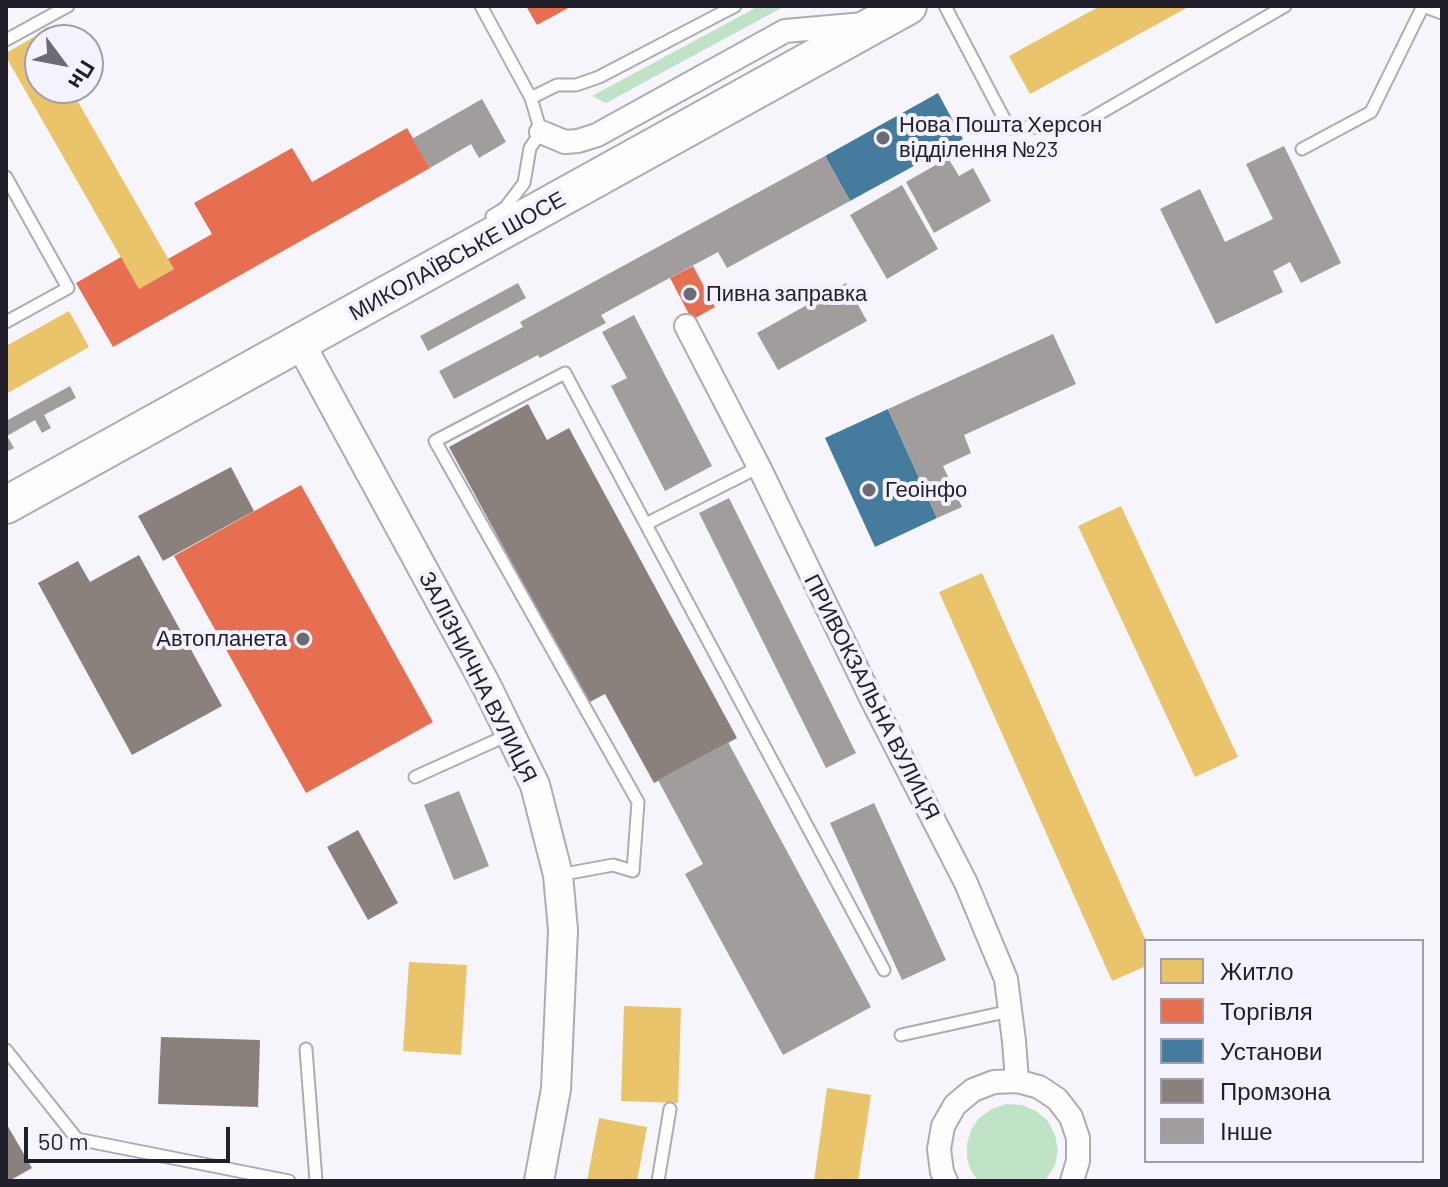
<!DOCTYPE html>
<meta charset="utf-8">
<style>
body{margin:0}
#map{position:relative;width:1448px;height:1187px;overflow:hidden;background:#f6f5fb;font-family:Barlow,sans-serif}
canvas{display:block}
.frame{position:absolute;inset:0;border:8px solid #211f2a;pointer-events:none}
.legend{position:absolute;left:1144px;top:939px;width:280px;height:224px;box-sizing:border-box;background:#f4f2fe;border:2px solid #a09ea9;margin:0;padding:10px 14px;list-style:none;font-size:24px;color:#211f2a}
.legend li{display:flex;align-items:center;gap:16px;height:40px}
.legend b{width:40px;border:2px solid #a09ea9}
.north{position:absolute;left:24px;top:24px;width:80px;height:80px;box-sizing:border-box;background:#f4f2fe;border:2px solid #a09ea9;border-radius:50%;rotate:122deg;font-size:22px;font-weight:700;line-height:32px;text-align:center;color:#211f2a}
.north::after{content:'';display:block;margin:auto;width:28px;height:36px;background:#6c6a73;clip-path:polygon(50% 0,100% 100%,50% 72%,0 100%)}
.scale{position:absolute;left:24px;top:1127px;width:206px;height:36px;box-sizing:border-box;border:4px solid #211f2a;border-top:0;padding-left:10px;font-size:24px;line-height:28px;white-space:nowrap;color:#211f2a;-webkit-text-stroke:6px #f4f2fe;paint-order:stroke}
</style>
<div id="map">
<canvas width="1448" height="1187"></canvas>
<div class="frame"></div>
<ul class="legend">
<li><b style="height:22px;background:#e9c46a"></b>Житло</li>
<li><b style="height:22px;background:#e76f51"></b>Торгівля</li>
<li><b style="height:22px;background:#457b9d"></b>Установи</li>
<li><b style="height:22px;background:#8a817c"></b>Промзона</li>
<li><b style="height:22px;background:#a19d9c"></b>Інше</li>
</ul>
<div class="north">Пн</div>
<div class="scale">50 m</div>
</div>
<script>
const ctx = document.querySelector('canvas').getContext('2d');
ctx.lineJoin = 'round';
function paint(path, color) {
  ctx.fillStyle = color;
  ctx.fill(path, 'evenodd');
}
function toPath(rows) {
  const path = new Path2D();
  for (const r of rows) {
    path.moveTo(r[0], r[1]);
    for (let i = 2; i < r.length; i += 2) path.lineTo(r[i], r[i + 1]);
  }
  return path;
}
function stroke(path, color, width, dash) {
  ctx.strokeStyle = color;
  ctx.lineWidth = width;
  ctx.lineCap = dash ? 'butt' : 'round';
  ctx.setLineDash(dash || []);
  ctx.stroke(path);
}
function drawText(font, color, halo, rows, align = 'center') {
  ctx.font = font + ' Barlow,sans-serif';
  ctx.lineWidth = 8;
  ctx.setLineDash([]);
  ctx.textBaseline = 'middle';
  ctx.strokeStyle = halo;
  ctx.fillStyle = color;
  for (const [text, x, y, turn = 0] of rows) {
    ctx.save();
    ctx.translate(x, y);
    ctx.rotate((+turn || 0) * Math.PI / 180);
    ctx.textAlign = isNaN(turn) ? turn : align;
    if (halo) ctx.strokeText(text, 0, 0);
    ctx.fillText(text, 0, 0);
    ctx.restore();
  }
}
const green = toPath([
 [759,6,785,6,606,103,592,96],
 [1006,1104,1022,1105,1036,1111,1048,1121,1055,1135,1058,1150,1055,1165,1045,1181,979,1181,972,1173,967,1159,967,1144,971,1130,979,1118,992,1109]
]);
const homes = toPath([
 [1100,6,1190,6,1030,94,1009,56],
 [39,34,42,40,40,40,40,88,70,88,174,269,139,289,6,57,6,53],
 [69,311,89,347,6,394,6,346],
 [1121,506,1238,757,1195,777,1078,526],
 [982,573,1146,941,1146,966,1112,981,939,592],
 [409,962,467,965,461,1055,403,1051],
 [624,1006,681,1008,678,1103,621,1101],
 [827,1088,871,1095,858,1181,814,1181],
 [599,1118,647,1127,637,1181,587,1181]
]);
const shops = toPath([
 [526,6,572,6,537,25],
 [407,128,430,168,113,347,76,283,121,257,139,289,174,269,168,259,212,234,194,203,292,148,312,182],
 [693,266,715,307,692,320,670,278],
 [301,485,433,722,306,793,174,556]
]);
const public = toPath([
 [938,93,963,139,850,201,825,156],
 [888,409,937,518,875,547,825,438]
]);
const industry = toPath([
 [528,404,547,440,569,428,737,738,654,783,605,694,588,703,449,447],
 [231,467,254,511,163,561,138,516],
 [139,555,222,706,132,755,38,583,78,561,90,582],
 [358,830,398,903,368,920,327,847],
 [161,1037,260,1040,258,1107,158,1104],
 [6,1123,32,1168,9,1181,6,1181]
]);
const building = toPath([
 [482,99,506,142,479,158,471,144,430,168,412,139],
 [1284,146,1341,263,1301,283,1290,262,1273,271,1283,292,1216,324,1160,209,1200,189,1225,242,1273,219,1246,164],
 [825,156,850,201,727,268,718,252,601,315,606,323,540,358,538,355,454,399,439,371,523,327,520,322],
 [948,158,959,176,973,168,991,201,934,233,906,182],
 [902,185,938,249,887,279,850,215],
 [518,283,526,298,428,351,420,336],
 [846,283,867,321,778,370,757,333],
 [634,315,712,466,665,491,611,386,627,378,602,332],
 [1053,334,1076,384,964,435,971,453,943,466,962,507,937,518,888,409],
 [70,386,76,398,44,415,51,428,42,433,35,420,7,436,14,448,6,452,6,421],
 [729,498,856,753,826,768,699,513],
 [728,742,871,1007,783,1055,685,874,703,864,658,780],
 [459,791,489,866,454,880,424,805],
 [874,803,946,960,902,980,830,823]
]);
const service = toPath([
 [481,6,531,98,541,132,530,148,524,183,505,208,492,216],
 [945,6,1009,128,1078,126,1285,6],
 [1423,6,1442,13],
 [6,40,68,6],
 [531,98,557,85,576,85,599,77,735,6],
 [1302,149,1371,112,1423,6],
 [6,177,68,288,6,322],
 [646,524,759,467],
 [415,777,510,734],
 [559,875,613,865,633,871,638,802,435,441,565,373,884,970],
 [901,1035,1010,1011],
 [306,1049,316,1181],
 [6,1050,77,1139,289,1181],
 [658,1181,670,1109]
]);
const minor = toPath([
 [541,132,565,142,578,141,597,135,785,31,864,24],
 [686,326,759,467,872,700,966,883,1006,979,1014,1041,1017,1081],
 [946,1181,942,1172,939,1149,943,1126,955,1105,973,1090,994,1082,1017,1081,1039,1087,1057,1099,1071,1117,1078,1138,1078,1161,1072,1181]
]);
const tertiary = toPath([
 [300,343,486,685,535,785,558,875,563,930,556,1089,539,1181]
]);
const primary = toPath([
 [6,505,908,6]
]);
const markers = [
 [883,138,8,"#6c6a73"],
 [690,294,8,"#6c6a73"],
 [869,490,8,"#6c6a73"],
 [303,639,8,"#6c6a73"]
];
const poiNames = [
 ["Нова Пошта Херсон",899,125],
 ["відділення №23",899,150],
 ["Пивна заправка",706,294],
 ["Геоінфо",885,490],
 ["Автопланета",287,639,"right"]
];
const streetNames = [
 ["МИКОЛАЇВСЬКЕ ШОСЕ",457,256,-29],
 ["ЗАЛІЗНИЧНА ВУЛИЦЯ",478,677,63],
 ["ПРИВОКЗАЛЬНА ВУЛИЦЯ",872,697,63]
];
paint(green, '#c0e2c7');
paint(homes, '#e9c46a');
paint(shops, '#e76f51');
paint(public, '#457b9d');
paint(industry, '#8a817c');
paint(building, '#a19d9c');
stroke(service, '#adabb3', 15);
stroke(minor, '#adabb3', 26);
stroke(tertiary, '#adabb3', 32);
stroke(primary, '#adabb3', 40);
stroke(service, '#fefefe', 11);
stroke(minor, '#fefefe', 22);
stroke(tertiary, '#fefefe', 28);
stroke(primary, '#fefefe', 36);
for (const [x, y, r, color] of markers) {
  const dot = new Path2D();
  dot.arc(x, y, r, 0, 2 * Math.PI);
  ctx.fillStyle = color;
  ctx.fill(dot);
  stroke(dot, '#f4f2fe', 3);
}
drawText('22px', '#211f2a', '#f4f2fe', poiNames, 'left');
drawText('22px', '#211f2a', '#f4f2fe', streetNames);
</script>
